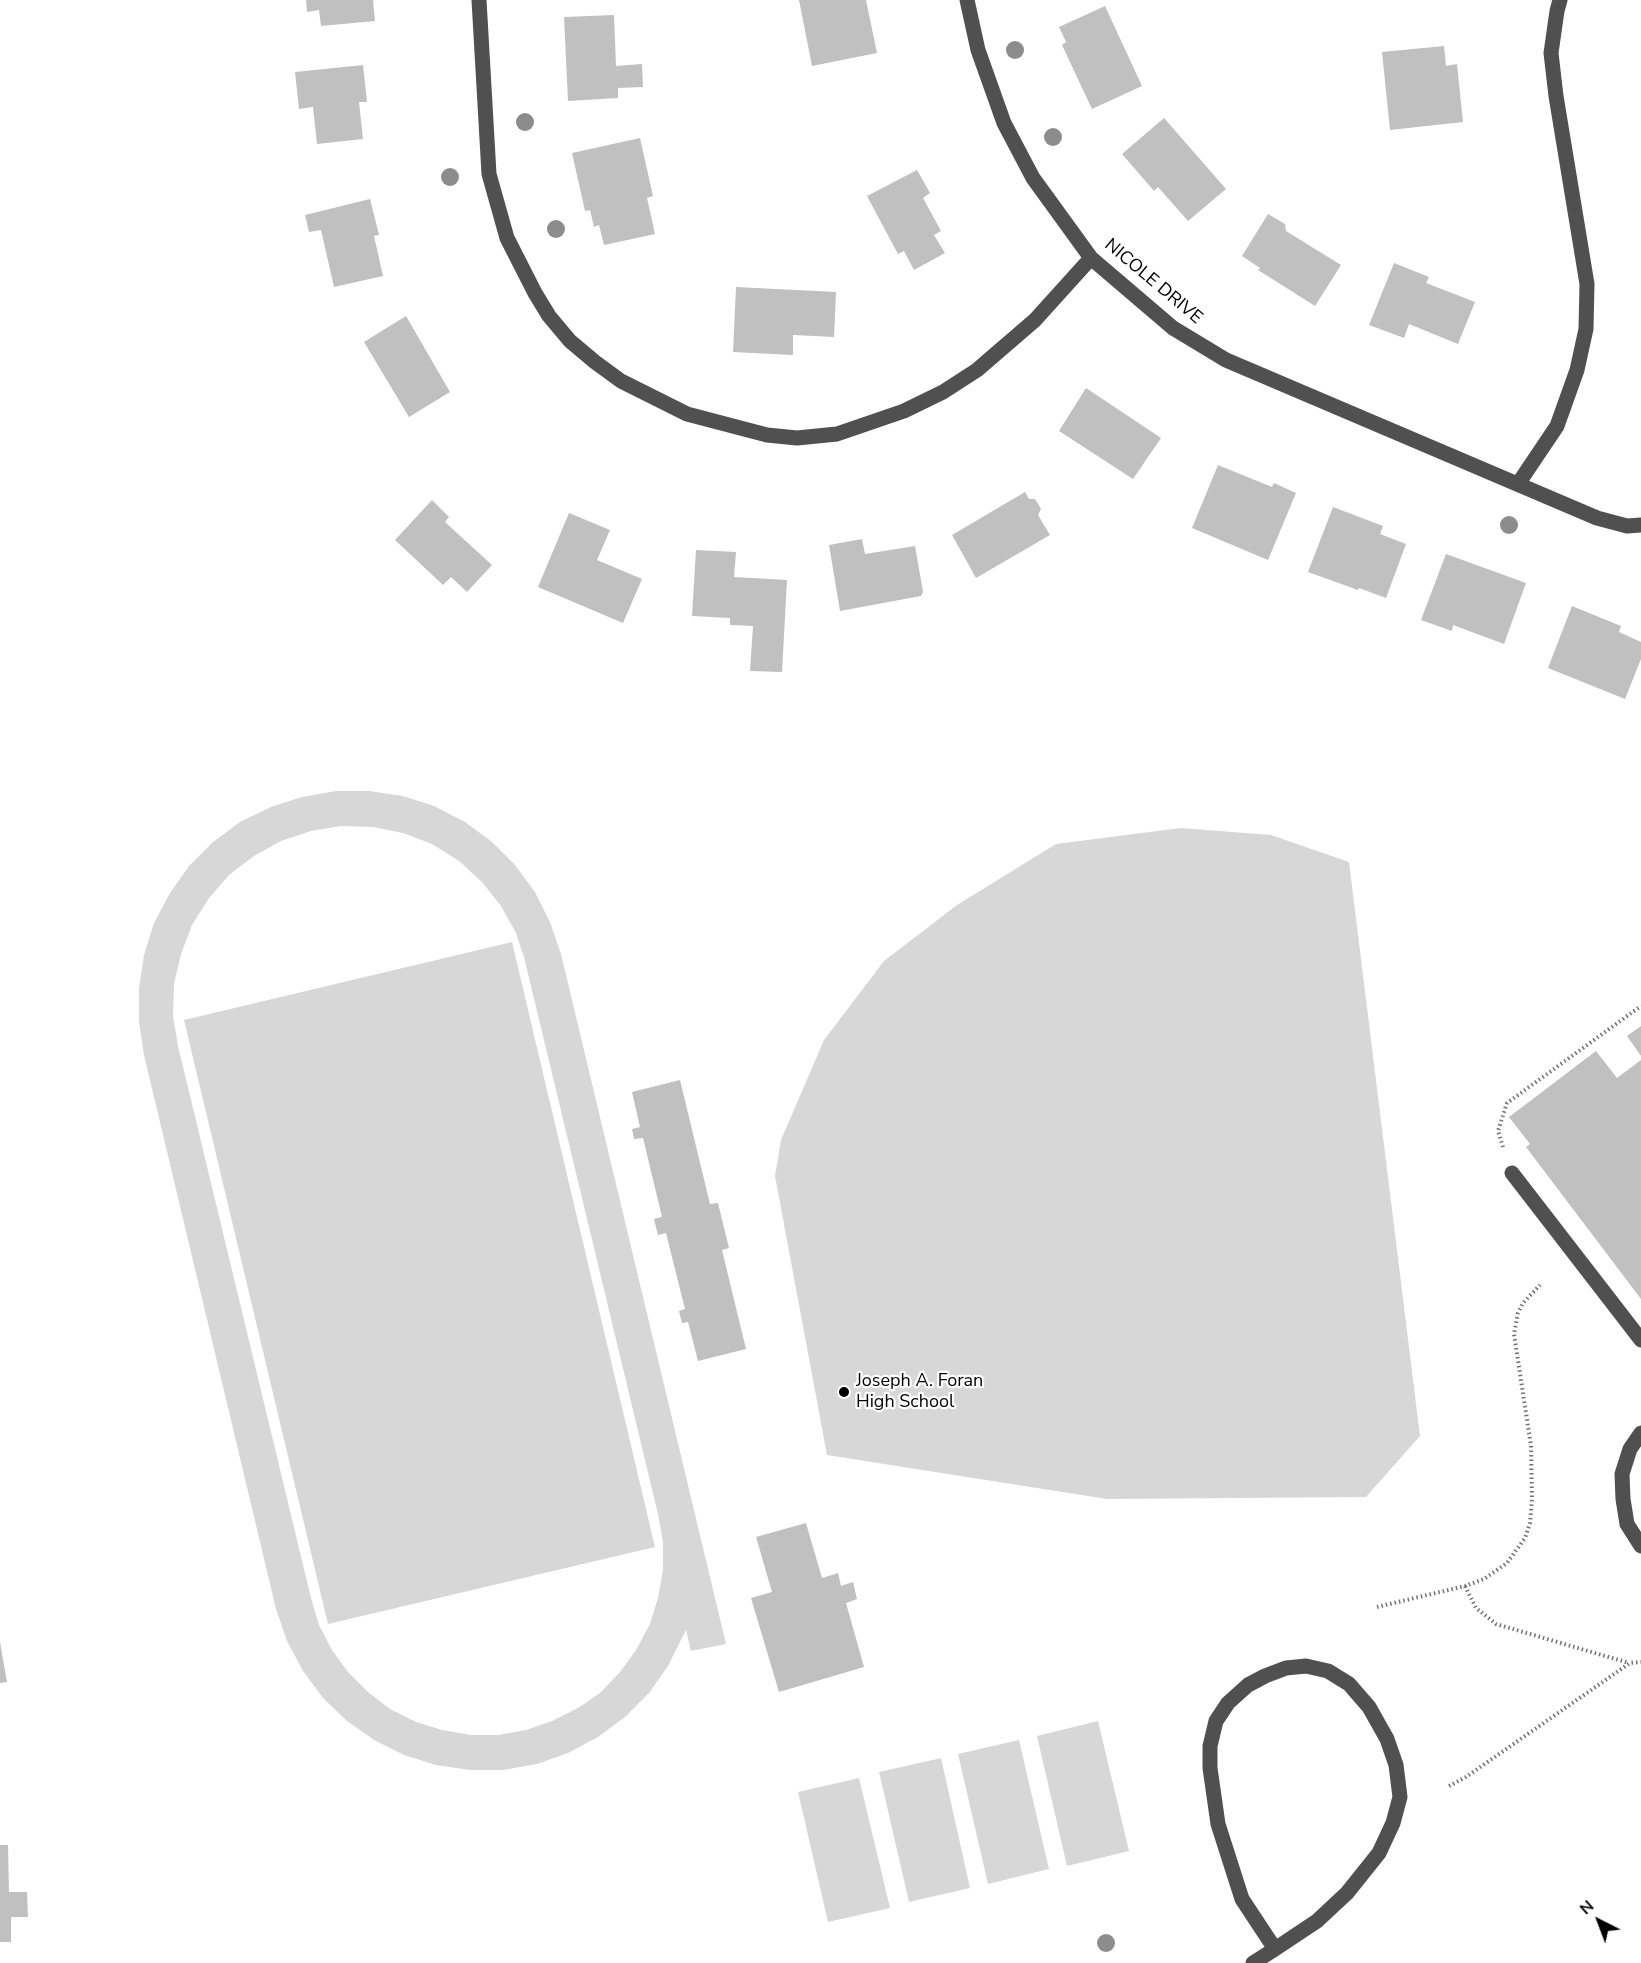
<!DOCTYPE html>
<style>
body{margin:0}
#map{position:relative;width:1641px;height:1963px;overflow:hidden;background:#fff;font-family:"Nunito Sans",sans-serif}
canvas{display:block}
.north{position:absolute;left:1569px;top:1891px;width:60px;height:60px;-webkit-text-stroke:4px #fff;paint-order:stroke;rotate:318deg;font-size:16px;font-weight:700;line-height:24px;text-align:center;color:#000}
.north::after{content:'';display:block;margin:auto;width:21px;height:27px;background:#000;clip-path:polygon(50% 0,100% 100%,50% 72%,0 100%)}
</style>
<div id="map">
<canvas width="1641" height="1963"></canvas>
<div class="north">N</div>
</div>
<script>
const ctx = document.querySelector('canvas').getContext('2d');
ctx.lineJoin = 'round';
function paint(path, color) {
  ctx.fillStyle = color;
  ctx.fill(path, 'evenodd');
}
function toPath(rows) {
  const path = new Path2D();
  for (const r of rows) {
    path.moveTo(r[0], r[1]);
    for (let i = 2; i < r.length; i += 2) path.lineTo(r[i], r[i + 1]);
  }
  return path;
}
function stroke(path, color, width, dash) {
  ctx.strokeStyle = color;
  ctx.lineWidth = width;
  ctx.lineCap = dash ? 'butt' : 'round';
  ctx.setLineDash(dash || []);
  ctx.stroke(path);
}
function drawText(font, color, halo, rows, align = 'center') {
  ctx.font = font + ' "Nunito Sans",sans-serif';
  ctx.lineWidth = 4.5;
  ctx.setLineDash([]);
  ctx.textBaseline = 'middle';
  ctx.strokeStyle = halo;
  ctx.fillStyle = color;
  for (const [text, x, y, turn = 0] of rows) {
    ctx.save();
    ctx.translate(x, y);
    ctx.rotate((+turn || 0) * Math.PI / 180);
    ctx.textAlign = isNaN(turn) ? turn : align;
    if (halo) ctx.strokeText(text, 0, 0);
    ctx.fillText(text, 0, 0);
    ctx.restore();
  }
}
const green = toPath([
 [336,791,369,791,403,796,434,806,465,822,491,841,515,865,535,892,550,922,561,954,726,1644,691,1651,686,1630,668,1666,649,1693,625,1717,598,1737,568,1753,537,1764,503,1770,470,1770,436,1765,404,1755,374,1740,347,1721,323,1698,303,1671,287,1641,276,1609,144,1055,139,1022,139,988,144,955,154,923,170,893,189,866,213,842,240,822,271,807,302,797],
 [341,826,373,827,403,833,432,844,459,861,482,882,501,906,516,933,524,957,658,1514,663,1542,663,1570,658,1598,650,1624,636,1650,620,1672,600,1693,578,1708,552,1721,526,1730,498,1735,471,1735,442,1730,416,1722,390,1709,368,1692,348,1672,332,1650,319,1625,311,1598,178,1046,173,1016,174,984,181,954,192,925,209,898,229,875,254,856,281,841,311,831],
 [1181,828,1271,835,1349,862,1420,1436,1366,1497,1107,1499,827,1455,775,1176,781,1140,824,1040,884,961,957,905,1056,844],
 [512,942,655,1547,328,1624,184,1020],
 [1098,1721,1129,1851,1067,1866,1037,1736],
 [1019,1740,1049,1869,988,1884,958,1754],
 [941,1758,970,1888,909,1902,879,1772],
 [859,1778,890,1908,828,1922,798,1792]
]);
const building = toPath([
 [306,0,373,0,375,21,321,26,319,10,307,12],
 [799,0,866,0,877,53,812,66],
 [1105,6,1142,86,1092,109,1062,45,1066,42,1059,27],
 [614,15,616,66,642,64,643,87,618,88,618,98,568,101,564,17],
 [1444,46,1446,66,1457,64,1463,122,1390,130,1382,52],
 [363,65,367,102,359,102,363,139,317,144,313,107,299,109,295,72],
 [1164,118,1226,189,1188,221,1158,187,1154,191,1122,154],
 [640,138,653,196,647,198,655,234,604,245,599,225,594,227,590,210,585,211,572,153],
 [917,170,930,193,923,198,941,231,934,235,945,253,914,270,904,251,898,254,867,196],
 [370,199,379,235,374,236,383,276,334,287,321,230,309,232,305,215],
 [1268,214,1285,224,1286,231,1341,265,1315,306,1258,270,1260,268,1242,256],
 [1394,263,1429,277,1426,283,1475,302,1458,344,1409,324,1404,338,1369,325],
 [736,287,836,292,834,337,793,335,793,355,733,352],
 [406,316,450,392,409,417,364,342],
 [1086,388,1161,438,1133,479,1059,431],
 [1218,465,1272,487,1274,483,1296,493,1268,560,1192,528],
 [1025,492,1029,499,1035,499,1041,509,1038,515,1050,535,976,578,952,535],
 [432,500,449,517,445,522,492,565,467,592,451,577,443,585,395,540],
 [1333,507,1383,526,1380,534,1406,544,1386,598,1359,588,1358,590,1308,572],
 [569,513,610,530,597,560,642,579,623,623,538,587],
 [862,539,865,554,915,546,923,592,921,596,840,611,829,545],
 [696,550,736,552,734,577,787,580,782,672,750,671,753,626,730,625,730,618,692,616],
 [1446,554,1526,583,1504,644,1453,625,1452,631,1421,620],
 [1572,606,1621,626,1619,632,1641,642,1641,659,1625,699,1548,668],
 [1641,1026,1641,1056,1627,1036],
 [1596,1051,1617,1078,1641,1060,1641,1299,1526,1147,1530,1144,1509,1117],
 [680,1080,710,1204,718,1203,729,1248,722,1250,746,1349,698,1361,688,1322,682,1323,679,1311,685,1309,666,1233,658,1235,654,1219,662,1217,643,1138,634,1139,632,1129,640,1127,632,1092],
 [806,1523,822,1578,838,1573,841,1586,853,1582,857,1599,846,1603,864,1667,779,1692,751,1598,772,1592,756,1537],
 [0,1642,7,1682,0,1683],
 [0,1845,8,1845,9,1892,27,1892,28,1917,11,1917,11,1942,0,1942]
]);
const path = toPath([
 [1503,1147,1498,1131,1507,1103,1641,1006],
 [1465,1586,1476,1608,1496,1624,1629,1663],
 [1377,1607,1465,1586,1484,1579,1507,1563,1525,1538,1530,1523,1532,1499,1531,1446,1514,1334,1518,1313,1523,1303,1540,1285],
 [1449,1786,1466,1777,1630,1663,1641,1662]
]);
const minor = toPath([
 [479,0,489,174,507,238,535,293,549,316,570,341,595,362,621,381,687,414,767,435,797,438,837,434,904,411,943,392,977,370,1035,320,1091,258],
 [967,0,978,50,1004,123,1033,178,1091,258,1173,328,1226,360,1597,518,1627,526,1641,525],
 [1518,484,1557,426,1577,370,1586,329,1587,284,1556,96,1551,53,1557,11,1560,0],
 [1512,1173,1641,1340],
 [1641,1433,1630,1449,1622,1474,1623,1499,1627,1524,1641,1546],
 [1253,1963,1275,1949,1317,1921,1347,1893,1379,1853,1393,1823,1400,1797,1396,1765,1387,1739,1369,1707,1349,1684,1328,1671,1306,1666,1286,1668,1265,1676,1248,1685,1228,1703,1216,1721,1210,1746,1210,1768,1218,1824,1242,1899,1275,1949]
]);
const trees = [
 [1015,50],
 [525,122],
 [1053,137],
 [450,177],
 [556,229],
 [1509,525],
 [1106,1943]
];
const markers = [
 [844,1392,6,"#000"]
];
const streetNames = [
 ["NICOLE DRIVE",1153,282,40]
];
const poiNames = [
 ["Joseph A. Foran",856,1382],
 ["High School",856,1403]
];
paint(green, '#d7d7d7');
paint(building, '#c0c0c0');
stroke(path, '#727272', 4, [1.5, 3]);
stroke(minor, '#505050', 15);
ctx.fillStyle = '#8c8c8c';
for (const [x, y] of trees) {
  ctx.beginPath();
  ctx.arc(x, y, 9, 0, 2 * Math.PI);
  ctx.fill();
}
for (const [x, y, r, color] of markers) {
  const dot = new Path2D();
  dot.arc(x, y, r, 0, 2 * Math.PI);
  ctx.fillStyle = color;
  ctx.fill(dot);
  stroke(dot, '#fff', 2);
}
drawText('18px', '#000', '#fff', streetNames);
drawText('18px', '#000', '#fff', poiNames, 'left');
</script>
